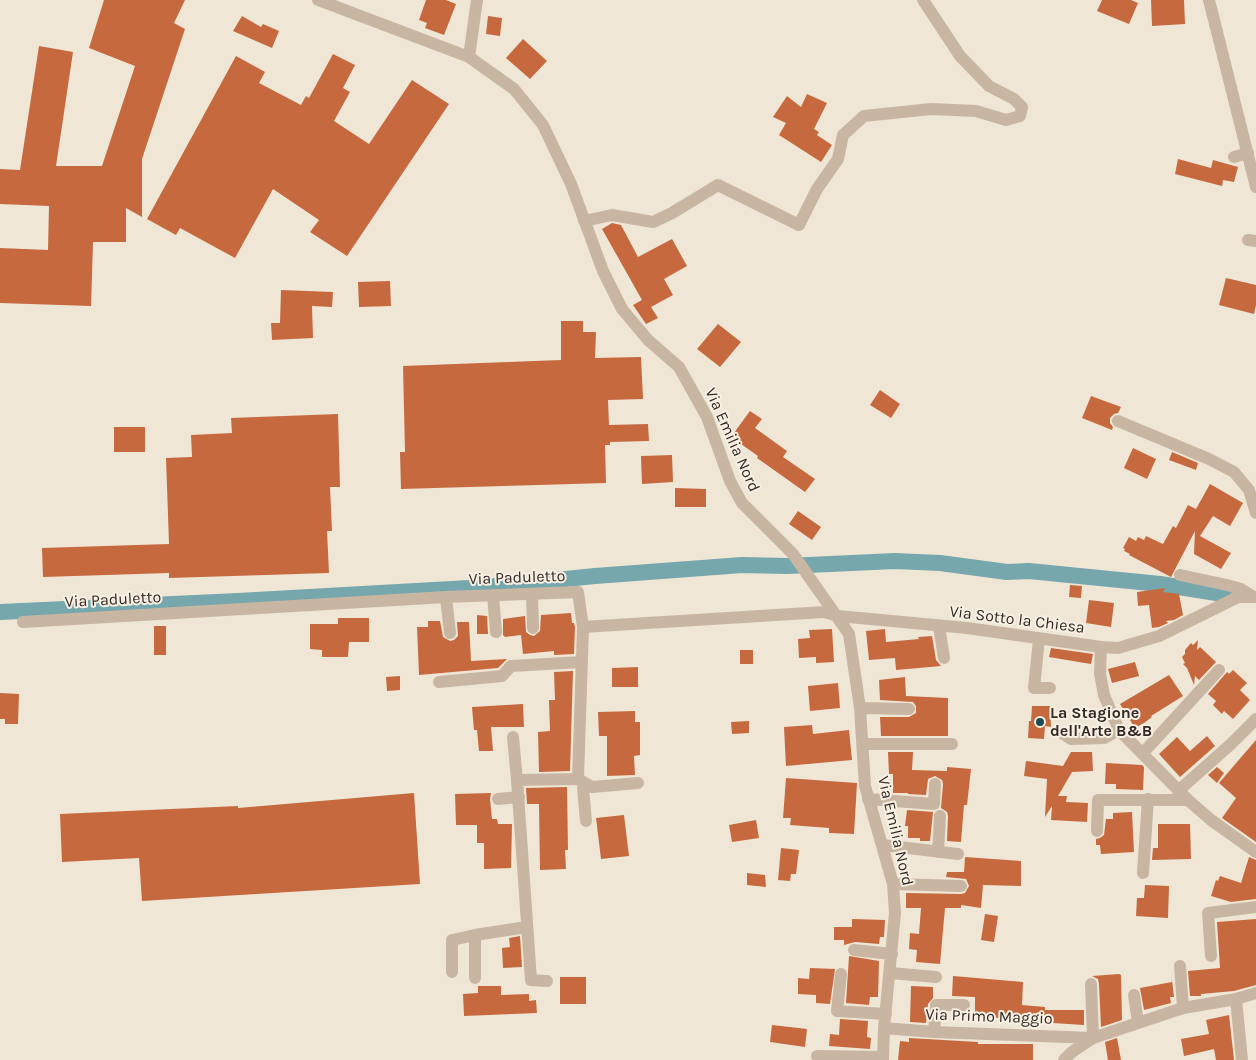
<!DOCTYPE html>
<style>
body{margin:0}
canvas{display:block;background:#f0e6d6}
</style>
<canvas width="1256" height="1060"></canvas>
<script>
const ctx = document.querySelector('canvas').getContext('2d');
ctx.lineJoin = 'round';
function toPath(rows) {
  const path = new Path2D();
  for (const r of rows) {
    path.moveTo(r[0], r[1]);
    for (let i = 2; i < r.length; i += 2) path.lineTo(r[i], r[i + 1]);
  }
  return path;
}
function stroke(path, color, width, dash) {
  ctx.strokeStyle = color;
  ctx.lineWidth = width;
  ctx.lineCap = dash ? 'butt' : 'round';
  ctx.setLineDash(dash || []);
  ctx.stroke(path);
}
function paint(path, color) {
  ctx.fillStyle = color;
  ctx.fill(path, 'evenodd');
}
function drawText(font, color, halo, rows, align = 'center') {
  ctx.font = font + ' Karla,sans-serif';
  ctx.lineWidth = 4;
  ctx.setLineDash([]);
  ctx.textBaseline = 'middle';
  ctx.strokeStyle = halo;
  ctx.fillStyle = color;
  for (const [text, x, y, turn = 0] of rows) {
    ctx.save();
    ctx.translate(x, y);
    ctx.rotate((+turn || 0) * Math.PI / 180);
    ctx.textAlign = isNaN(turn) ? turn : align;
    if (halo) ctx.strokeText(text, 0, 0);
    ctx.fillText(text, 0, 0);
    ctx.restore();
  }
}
const canal = toPath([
 [0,612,238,601,487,587,595,576,742,565,787,566,895,561,940,563,1007,572,1029,571,1160,584,1235,596]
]);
const building = toPath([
 [104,0,185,0,174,23,185,29,142,159,142,217,126,208,126,242,93,242,91,306,0,303,0,248,48,250,49,206,0,204,0,169,20,170,39,46,73,52,56,166,102,166,135,66,89,48],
 [426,0,446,0,456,4,444,35,425,28,427,23,419,20],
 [1102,0,1131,0,1138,3,1129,24,1097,11],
 [1151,0,1184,0,1185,24,1152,26],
 [242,16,261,27,263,24,279,31,272,48,233,31],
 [488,16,502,18,500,36,486,34],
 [523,39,547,61,530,79,506,58],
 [333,54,355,65,343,88,350,92,334,121,369,144,412,80,449,104,347,256,310,232,319,220,273,189,235,258,180,228,176,235,147,219,236,56,265,72,259,83,301,105,306,96,309,98],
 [807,94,827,103,814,129,819,132,817,135,832,145,821,162,779,135,786,123,773,117,787,96,801,107],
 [1178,159,1211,168,1213,160,1238,167,1234,182,1223,180,1222,186,1175,174],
 [612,223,621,225,638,257,672,239,687,266,664,279,673,295,651,307,658,318,646,324,633,305,642,300,602,229],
 [1226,278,1256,285,1256,305,1254,314,1219,305],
 [390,281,391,306,359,307,358,282],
 [281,290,333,292,332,307,312,306,313,338,272,340,271,323,280,323],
 [561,321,583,321,583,332,596,332,595,358,641,357,643,399,608,400,609,425,648,424,649,441,610,442,610,445,605,445,606,483,401,489,400,452,405,452,403,366,561,360],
 [718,324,741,342,720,367,697,349],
 [880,390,900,404,891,418,870,405],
 [1091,396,1121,407,1118,413,1114,414,1110,418,1110,423,1113,427,1112,430,1082,418],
 [750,411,762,419,755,428,787,451,783,457,815,479,805,492,757,458,758,456,731,437],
 [338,414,340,487,330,487,332,531,327,531,329,573,169,578,169,573,43,577,42,548,169,544,166,458,192,457,191,435,232,433,231,418],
 [114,427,145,427,145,452,114,452],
 [1133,448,1156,459,1147,479,1124,468],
 [1172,452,1198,463,1196,470,1169,460],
 [672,455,673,482,642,484,641,456],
 [1210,484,1243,503,1230,526,1213,516,1200,536,1231,553,1221,569,1194,554,1195,531,1171,577,1129,555,1130,554,1124,551,1125,549,1123,548,1129,537,1136,541,1138,537,1144,540,1146,536,1163,544,1173,526,1176,528,1188,505,1196,509],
 [675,488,706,489,706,507,675,507],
 [798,511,821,527,812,540,789,524],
 [1070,585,1082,586,1081,598,1069,597],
 [1165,588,1163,592,1179,594,1183,615,1174,620,1166,621,1168,623,1159,627,1152,628,1149,605,1138,606,1137,592],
 [1089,600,1114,603,1111,627,1086,623],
 [571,613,572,623,574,623,575,627,574,654,554,655,554,651,523,654,521,635,505,637,503,635,503,619,525,616,526,632,530,635,534,636,540,631,541,615],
 [477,615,487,616,488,634,477,634],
 [338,618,369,618,369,642,349,642,348,657,322,657,322,650,310,649,310,624,338,624],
 [428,621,440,621,443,637,450,641,454,640,458,636,457,622,469,622,471,661,507,659,498,668,419,675,417,627,428,627],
 [154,626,166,626,166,655,154,655],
 [832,629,834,662,816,663,816,657,799,658,798,639,810,638,809,630],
 [885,629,886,642,919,639,918,637,932,636,936,660,941,666,896,670,895,658,869,660,866,631],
 [1198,640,1197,650,1200,647,1216,662,1199,680,1195,676,1194,685,1187,668,1183,664,1185,663,1182,657,1185,654,1185,650,1191,643,1193,645],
 [1051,648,1093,654,1091,664,1049,657],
 [740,650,753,650,753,664,740,664],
 [1135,662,1139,676,1112,683,1108,669],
 [638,667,638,687,612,687,612,668],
 [1233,670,1247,683,1240,690,1250,700,1233,719,1224,711,1222,714,1213,705,1216,701,1208,694,1227,672,1229,674],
 [573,671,570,771,539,772,538,732,550,731,549,700,555,700,554,672],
 [1169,675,1183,696,1151,716,1152,717,1144,723,1135,728,1120,704],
 [400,676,400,690,387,691,386,677],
 [905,677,906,696,948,698,948,736,881,736,880,717,909,717,916,713,916,706,913,702,880,700,879,680],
 [838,683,840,708,810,711,808,686],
 [0,693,19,694,18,724,5,724,5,719,0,719],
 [523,704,524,727,491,727,493,751,479,751,477,730,474,730,472,707],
 [1032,706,1050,706,1051,727,1045,726,1044,739,1028,738,1029,721,1031,721],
 [635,711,635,722,640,722,640,755,634,756,635,775,607,776,607,736,599,736,598,712],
 [749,721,749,733,732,734,731,722],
 [812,725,813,734,849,730,852,760,786,766,784,727],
 [1207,736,1215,746,1180,777,1159,754,1177,737,1190,751],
 [1256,740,1256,842,1222,818,1236,798,1219,783],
 [888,752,913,752,912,770,947,771,947,767,971,769,967,805,964,805,961,842,947,841,948,816,947,812,941,808,943,784,942,780,935,776,928,779,926,795,908,794,908,793,893,793,893,774,889,774],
 [1071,752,1092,752,1093,771,1072,772,1058,796,1067,796,1066,802,1088,803,1087,822,1051,820,1052,806,1045,817,1047,779,1024,776,1026,761,1063,766],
 [1106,763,1142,765,1144,767,1143,790,1116,789,1116,784,1105,784],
 [1217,767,1224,773,1217,783,1208,775],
 [786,778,857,783,854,834,829,833,829,828,790,825,791,818,783,818],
 [567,787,568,850,565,850,566,869,540,870,539,804,527,804,526,788],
 [414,793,420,884,142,901,139,858,62,862,60,814,238,806,238,808],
 [491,793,490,799,492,819,497,819,498,824,512,824,511,868,484,869,484,843,477,843,477,825,456,825,455,794],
 [907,810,933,812,930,841,920,841,920,838,908,838,908,826,905,826],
 [1132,812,1134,852,1101,854,1100,845,1096,845,1096,839,1100,838,1104,835,1106,819,1113,819,1113,813],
 [624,815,629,856,601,859,596,818],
 [756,820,759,838,732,842,729,825],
 [1158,824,1190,824,1191,859,1152,860,1153,848,1158,848],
 [781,848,799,850,796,874,791,874,790,881,778,880],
 [965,857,1021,861,1021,886,983,885,981,908,961,905,961,908,945,908,940,964,916,962,917,950,909,949,910,933,919,934,921,908,906,908,906,893,961,894,965,893,969,886,966,879,946,877,947,872,964,872],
 [1249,857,1256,860,1256,899,1231,902,1211,896,1216,880,1218,881,1220,876,1241,883],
 [747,873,765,875,766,887,747,885],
 [1145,885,1169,886,1168,918,1136,916,1137,898,1144,898],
 [985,914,998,916,994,942,981,940],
 [852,919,885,920,884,937,880,937,879,944,855,942,844,945,844,940,834,940,834,927,852,927],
 [1256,919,1256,985,1234,991,1201,994,1201,996,1190,996,1188,971,1220,968,1217,922],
 [520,936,522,967,503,968,502,948,510,947,509,938],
 [849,956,879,961,878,997,870,997,869,1005,846,1003],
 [810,968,835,969,830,1004,816,1003,816,995,798,994,798,978,809,979],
 [1171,972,1174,997,1170,997,1171,1003,1144,1010,1140,988,1172,982],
 [1119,974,1121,975,1122,1020,1101,1027,1099,984,1098,979,1092,976],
 [953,976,1023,982,1022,1005,1045,1007,1045,1010,1084,1010,1084,1025,1005,1020,1005,1018,975,1017,975,997,952,996],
 [560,977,586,977,586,1004,560,1004],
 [478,986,501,986,501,995,529,994,529,1001,536,1000,537,1013,464,1016,463,994,478,993],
 [911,986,933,987,933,998,928,1004,926,1023,910,1022],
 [1229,1015,1234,1060,1216,1060,1214,1049,1184,1056,1181,1039,1209,1034,1206,1020],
 [840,1019,868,1021,867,1037,871,1038,870,1049,829,1046,830,1034,839,1035],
 [772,1025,807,1029,805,1047,770,1042],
 [909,1038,978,1042,978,1044,1033,1044,1033,1060,898,1060,900,1041,909,1042],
 [1117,1038,1121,1060,1108,1060,1105,1042]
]);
const minor = toPath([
 [318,0,469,57,514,89,543,125,571,184,603,271,622,309,648,340,679,367,707,417,730,481,742,503,793,554,849,634,860,708,865,786,893,884,895,913,884,1028,883,1060],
 [1209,0,1256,187],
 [469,57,477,0],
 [1234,157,1248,153],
 [584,221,612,215,653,222,672,213,718,185,799,225,817,189,838,159,843,135,864,116,931,109,976,111,1006,120,1020,116,1022,107,1014,99,989,86,960,56,923,0],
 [1248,240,1256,241],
 [1118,421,1209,459,1234,472,1249,490,1256,513],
 [1180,575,1227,585,1241,589,1254,597],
 [532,594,533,628],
 [493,595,496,632],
 [446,597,450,633],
 [23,622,446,597,578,592,583,627,578,779,517,780,531,980,547,981],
 [939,626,944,658],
 [583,627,824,612,838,616,967,628,1101,647,1100,674,1104,695,1119,730,1188,800,1211,820,1256,852],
 [1039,639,1034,688,1050,688],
 [1101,647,1118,648,1159,636,1238,597,1256,597],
 [439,682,502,676,511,666,582,662],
 [860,708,909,709],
 [1062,733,1071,739,1104,738,1119,730],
 [513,737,517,780],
 [863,744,952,744],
 [1143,753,1219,670],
 [578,779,592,787,638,783],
 [1178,791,1231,744,1256,719],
 [498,799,519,797],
 [868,799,934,804,935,784],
 [586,821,583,788,586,784],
 [1097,831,1098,800,1188,800],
 [883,845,958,854],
 [938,852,940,816],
 [1143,873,1148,799],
 [893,884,961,886],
 [854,950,892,954],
 [1211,956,1208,913,1256,907],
 [1180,966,1183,1008],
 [452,972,452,940,475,935],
 [890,973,936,977],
 [841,974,837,1011,886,1014],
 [475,978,475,935,527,927],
 [1134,995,1138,1023],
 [1236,999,1242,1060],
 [884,1028,934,1032,1093,1038,1091,984],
 [934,1032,936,1005,964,1005],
 [817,1056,883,1057],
 [1064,1060,1072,1052,1093,1038,1183,1008,1236,999,1256,993]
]);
const markers = [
 [1040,722,5,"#1b4c53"]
];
const streetNames = [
 ["Via Emilia Nord",732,440,66],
 ["Via Paduletto",517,578,-2],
 ["Via Paduletto",113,600,-3],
 ["Via Sotto la Chiesa",1017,620,7],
 ["Via Emilia Nord",895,831,77],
 ["Via Primo Maggio",989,1017,2]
];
const poiNames = [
 ["La Stagione",1050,713],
 ["dell'Arte B&B",1050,731]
];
stroke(canal, '#75a7ad', 16);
paint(building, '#c6693e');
stroke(minor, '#c8b6a2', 12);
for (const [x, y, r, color] of markers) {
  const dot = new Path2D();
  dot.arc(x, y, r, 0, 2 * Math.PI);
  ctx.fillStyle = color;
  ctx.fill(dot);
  stroke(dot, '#f8f0e2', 2);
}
drawText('16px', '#332a25', '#f8f0e2', streetNames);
drawText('bold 16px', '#332a25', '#f8f0e2', poiNames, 'left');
</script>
